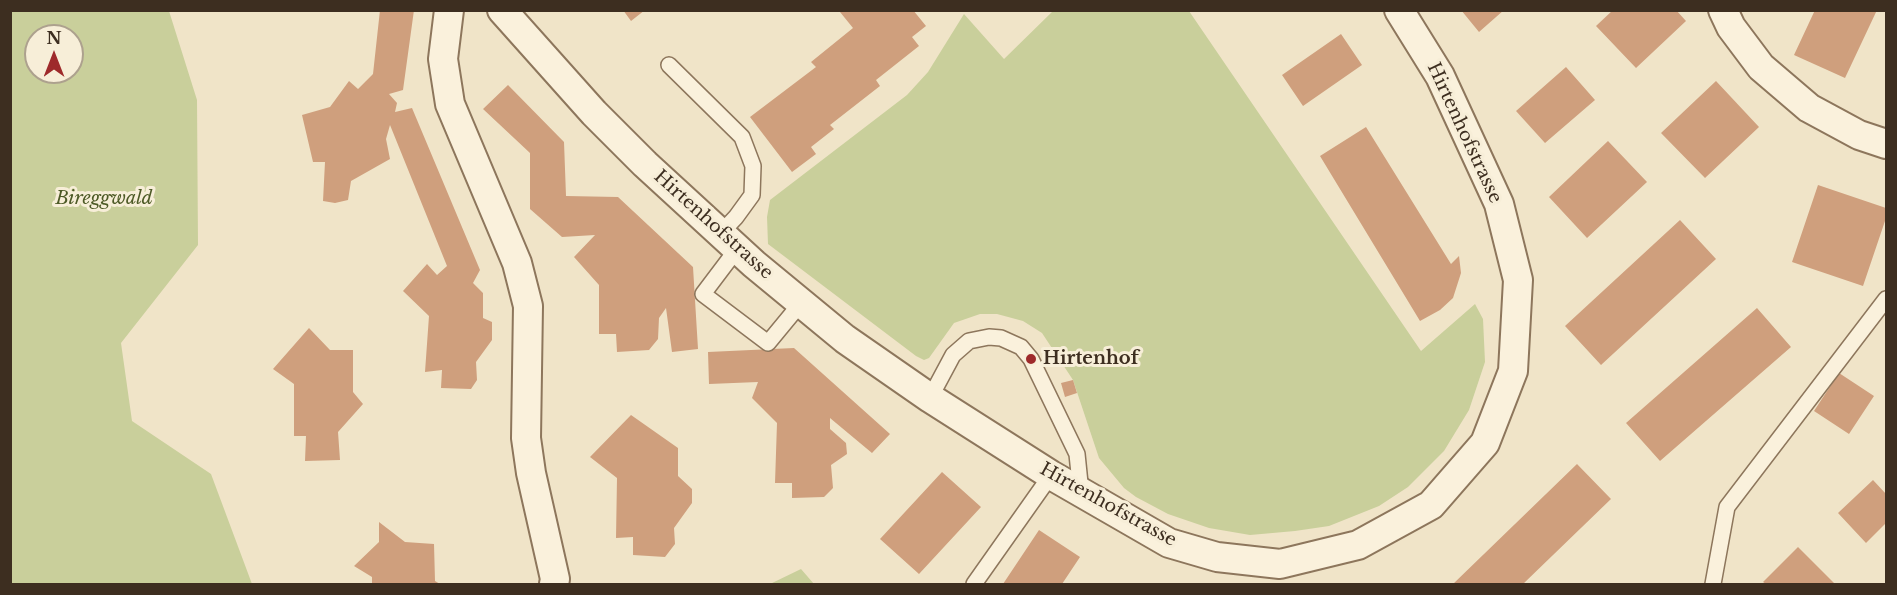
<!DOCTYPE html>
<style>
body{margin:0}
#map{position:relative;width:1897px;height:595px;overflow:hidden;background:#f0e4c8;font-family:"Libre Baskerville",serif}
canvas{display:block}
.frame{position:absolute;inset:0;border:12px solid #3d2e20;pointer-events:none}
.north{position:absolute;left:24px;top:24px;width:60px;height:60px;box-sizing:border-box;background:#f7eed8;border:2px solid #ada18e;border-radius:50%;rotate:0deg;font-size:16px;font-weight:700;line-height:24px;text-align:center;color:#3d2e20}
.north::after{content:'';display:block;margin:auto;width:21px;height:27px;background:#9e2a2b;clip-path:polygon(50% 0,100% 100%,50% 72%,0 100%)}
</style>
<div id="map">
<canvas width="1897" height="595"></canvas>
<div class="frame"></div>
<div class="north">N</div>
</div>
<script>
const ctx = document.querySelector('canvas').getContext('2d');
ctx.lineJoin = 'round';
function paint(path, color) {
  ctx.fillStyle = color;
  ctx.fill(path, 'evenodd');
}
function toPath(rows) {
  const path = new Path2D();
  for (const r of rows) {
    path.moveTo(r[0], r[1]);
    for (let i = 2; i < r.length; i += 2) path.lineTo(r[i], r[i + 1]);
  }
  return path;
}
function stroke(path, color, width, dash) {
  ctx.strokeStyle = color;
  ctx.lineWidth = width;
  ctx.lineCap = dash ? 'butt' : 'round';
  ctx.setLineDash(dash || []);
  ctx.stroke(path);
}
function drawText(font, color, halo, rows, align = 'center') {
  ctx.font = font + ' "Libre Baskerville",serif';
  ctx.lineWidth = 6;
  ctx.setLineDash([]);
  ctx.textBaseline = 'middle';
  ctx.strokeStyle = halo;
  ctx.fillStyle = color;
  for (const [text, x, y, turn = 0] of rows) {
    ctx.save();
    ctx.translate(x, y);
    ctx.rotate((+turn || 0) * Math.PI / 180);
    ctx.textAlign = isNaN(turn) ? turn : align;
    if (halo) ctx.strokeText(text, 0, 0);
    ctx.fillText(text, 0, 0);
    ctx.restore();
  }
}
const green = toPath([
 [10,11,169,11,197,100,198,245,121,343,132,421,211,474,252,584,11,584],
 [36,36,72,36,72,72,36,72],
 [1053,11,1189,11,1421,351,1475,304,1483,319,1485,362,1469,410,1444,451,1408,487,1379,506,1329,526,1295,531,1250,535,1209,528,1168,514,1136,497,1124,488,1099,458,1073,380,1042,333,1023,321,997,314,980,314,954,323,929,358,924,360,916,356,768,244,767,217,770,200,907,95,928,72,964,14,1004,59],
 [801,569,814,584,770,584]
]);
const building = toPath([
 [380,10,414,10,403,90,389,94,397,103,395,112,412,108,480,270,473,283,483,293,483,318,492,322,492,340,476,362,477,380,471,389,441,388,442,370,425,372,429,316,403,291,427,264,437,275,447,266,390,125,386,139,390,159,351,181,348,200,335,203,323,201,325,162,313,162,302,115,330,107,349,81,358,89,373,74],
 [623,10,645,10,631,21],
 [841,10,913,10,926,26,912,37,919,46,876,80,880,86,830,125,834,129,811,147,816,154,792,172,750,117,816,67,811,62,853,28,840,12],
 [1461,10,1504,10,1479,32],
 [1613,10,1676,10,1686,21,1636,68,1596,26],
 [1815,10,1877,10,1845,78,1794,55],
 [1341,34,1362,65,1303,106,1282,75],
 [1566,67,1595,100,1545,143,1516,111],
 [1716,81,1759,127,1705,178,1661,133],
 [508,85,564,142,566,196,618,197,693,267,698,349,672,352,666,308,659,318,658,339,649,350,617,352,616,334,599,334,599,285,574,257,595,235,562,237,530,209,530,153,483,109],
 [1366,127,1451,264,1459,256,1461,273,1453,298,1440,310,1420,321,1320,156],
 [1608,141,1647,182,1587,238,1549,197],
 [1818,185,1886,208,1886,218,1863,286,1792,262],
 [1680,220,1716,259,1601,365,1565,326],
 [1757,308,1791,347,1660,461,1626,423],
 [309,328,330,350,353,350,353,392,363,404,338,432,340,460,305,461,306,436,294,436,294,384,273,369],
 [794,348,890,434,872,453,830,418,830,429,846,443,847,454,831,465,833,488,824,497,792,498,792,483,775,483,777,423,752,398,758,382,709,384,708,352],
 [1839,373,1874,396,1849,434,1814,411],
 [1073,380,1077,393,1065,397,1061,383],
 [631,415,678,448,678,476,692,489,692,503,674,528,675,544,665,557,633,555,633,537,616,538,617,478,590,457],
 [1577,464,1611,499,1523,584,1453,584],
 [942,472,981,507,919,574,880,539],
 [1873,480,1886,494,1886,523,1866,543,1838,513],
 [379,522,405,542,434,544,435,581,440,584,372,584,372,577,354,566,379,542],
 [1039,530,1080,557,1062,584,1003,584],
 [1798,547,1835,584,1766,584,1763,582]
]);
const lane = toPath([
 [669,65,742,137,753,166,752,195,736,217,720,234],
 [737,249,703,294,768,343,801,303],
 [930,398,953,355,969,341,989,337,1001,338,1021,347,1031,359,1077,454,1081,493],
 [974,584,1051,475],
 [1713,584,1727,507,1886,299]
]);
const street = toPath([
 [449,10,443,59,450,104,517,263,528,306,526,438,531,473,555,579,554,584],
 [502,10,594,113,645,164,754,264,845,339,930,398,1051,475,1169,543,1217,557,1280,564,1358,545,1431,505,1485,443,1513,371,1518,280,1499,204,1440,76,1399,10],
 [1723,10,1731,27,1761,67,1809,108,1859,135,1886,144]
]);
const markers = [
 [1031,359,6,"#9e2a2b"]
];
const streetNames = [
 ["Hirtenhofstrasse",1464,133,65],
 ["Hirtenhofstrasse",713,225,42],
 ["Hirtenhofstrasse",1108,505,29]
];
const parkNames = [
 ["Bireggwald",104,199]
];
const poiNames = [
 ["Hirtenhof",1043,359]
];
paint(green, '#c9cf9b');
paint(building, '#cf9f7d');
stroke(lane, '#8d765c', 18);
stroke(street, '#8d765c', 32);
stroke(lane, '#faf1dc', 15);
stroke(street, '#faf1dc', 28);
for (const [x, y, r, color] of markers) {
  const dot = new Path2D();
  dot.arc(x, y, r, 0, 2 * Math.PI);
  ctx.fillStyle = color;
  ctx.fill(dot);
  stroke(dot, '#f7eed8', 2);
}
drawText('18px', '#3d2e20', '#f7eed8', streetNames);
drawText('italic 18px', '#4d5a26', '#f7eed8', parkNames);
drawText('bold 18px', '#3d2e20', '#f7eed8', poiNames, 'left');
</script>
